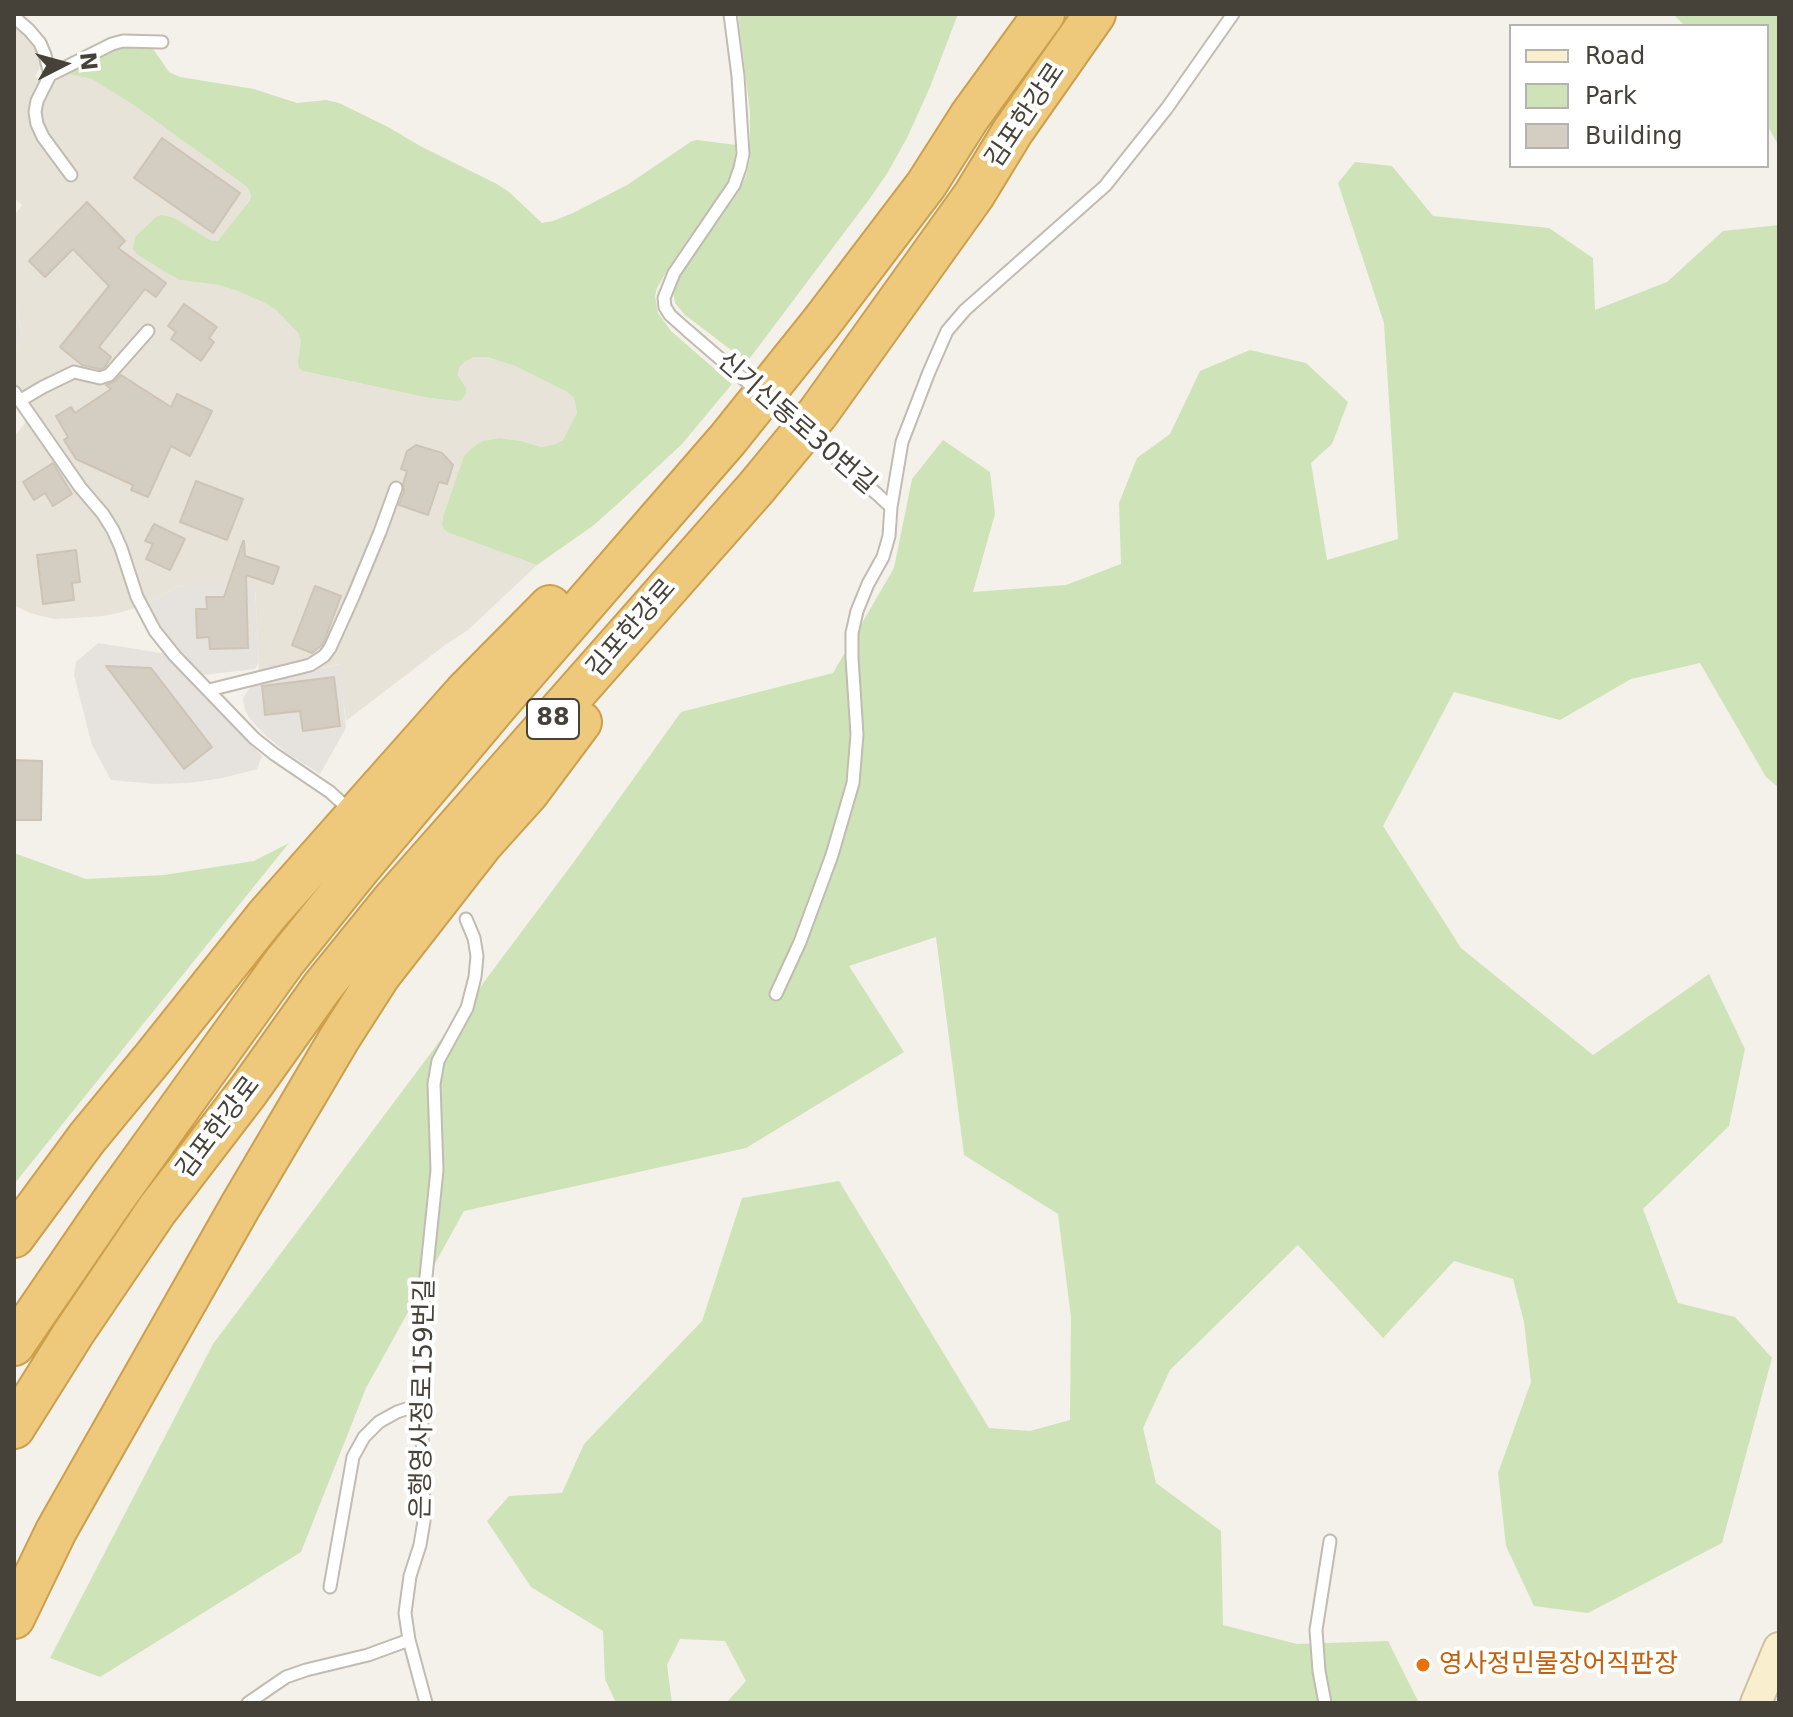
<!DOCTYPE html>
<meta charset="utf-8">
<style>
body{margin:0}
#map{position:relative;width:1793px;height:1717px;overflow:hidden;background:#f3f1ea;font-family:"DejaVu Sans",sans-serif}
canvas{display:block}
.frame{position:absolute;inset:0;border:16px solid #474239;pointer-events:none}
.legend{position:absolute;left:1509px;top:24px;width:260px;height:144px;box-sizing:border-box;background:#fff;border:2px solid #b5b3b0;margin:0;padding:10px 14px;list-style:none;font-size:24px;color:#474239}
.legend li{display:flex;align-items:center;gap:16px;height:40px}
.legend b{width:40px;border:2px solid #b5b3b0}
.north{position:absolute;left:24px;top:24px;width:80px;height:80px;-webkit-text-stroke:6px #fff;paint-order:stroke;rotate:84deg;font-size:22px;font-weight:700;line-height:32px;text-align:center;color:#474239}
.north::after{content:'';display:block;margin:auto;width:28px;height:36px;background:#474239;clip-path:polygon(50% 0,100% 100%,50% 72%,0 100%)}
</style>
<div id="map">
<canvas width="1793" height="1717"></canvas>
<div class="frame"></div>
<ul class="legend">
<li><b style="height:10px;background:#f9efcf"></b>Road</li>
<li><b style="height:22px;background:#cfe3b8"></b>Park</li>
<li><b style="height:22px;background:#d4cdc1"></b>Building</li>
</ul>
<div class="north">N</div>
</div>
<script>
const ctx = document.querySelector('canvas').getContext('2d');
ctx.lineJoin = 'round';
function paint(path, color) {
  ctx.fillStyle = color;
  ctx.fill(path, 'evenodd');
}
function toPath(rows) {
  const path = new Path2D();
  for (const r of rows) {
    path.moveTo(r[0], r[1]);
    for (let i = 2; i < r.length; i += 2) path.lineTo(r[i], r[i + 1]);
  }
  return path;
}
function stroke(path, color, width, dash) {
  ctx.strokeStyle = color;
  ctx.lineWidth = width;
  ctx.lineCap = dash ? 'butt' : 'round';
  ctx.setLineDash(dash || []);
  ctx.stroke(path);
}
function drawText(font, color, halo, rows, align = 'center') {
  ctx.font = font + ' "DejaVu Sans","Noto Sans KR",sans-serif';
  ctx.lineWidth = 8;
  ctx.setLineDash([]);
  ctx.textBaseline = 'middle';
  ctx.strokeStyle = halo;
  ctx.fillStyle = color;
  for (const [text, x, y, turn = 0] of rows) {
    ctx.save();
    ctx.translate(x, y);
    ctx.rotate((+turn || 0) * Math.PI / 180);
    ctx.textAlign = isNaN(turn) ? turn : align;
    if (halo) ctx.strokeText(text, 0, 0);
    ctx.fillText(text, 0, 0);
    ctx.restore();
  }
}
const residential = toPath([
 [14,26,29,38,36,48,40,59,40,67,35,77,52,84,64,73,93,79,132,104,247,187,251,195,250,199,222,239,218,242,212,241,174,219,138,255,163,271,180,280,219,285,235,290,265,303,276,310,298,333,301,341,303,371,424,397,454,401,466,388,458,375,459,369,466,361,474,357,487,357,515,366,567,392,574,398,577,413,572,424,563,440,554,446,541,447,522,441,500,438,464,457,443,517,442,524,449,533,537,565,468,630,445,645,346,721,339,664,257,682,259,662,255,588,186,585,176,587,147,604,122,612,103,616,74,618,55,619,37,615,25,611,14,605,14,437,35,410,14,384,14,352,19,345,22,336,17,305,14,300,14,216,22,205,14,198]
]);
const industrial = toPath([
 [14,300,17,304,22,337,19,345,14,352],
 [249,583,255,587,259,662,255,669,203,675,172,642,147,604,176,587,186,585],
 [98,643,167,654,262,756,257,769,223,778,189,783,156,784,111,780,92,745,74,675,76,662],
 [340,664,346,728,320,774,288,754,265,735,250,719,245,710,243,698,250,687,257,682]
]);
const green = toPath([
 [738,14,958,14,930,87,907,138,888,172,871,197,747,362,685,315,675,303,673,292,676,283,684,269,737,194,746,176,750,159,750,112],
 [1673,14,1779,14,1779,146,1767,125,1767,26,1685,26],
 [122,46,151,46,169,72,180,77,254,89,297,103,326,100,339,103,390,128,420,146,497,184,509,192,542,223,553,221,573,213,627,185,692,141,697,140,736,145,734,164,727,183,671,264,657,288,655,296,658,313,671,331,732,384,682,444,623,499,594,525,537,565,449,533,444,529,442,524,443,517,464,456,471,449,483,441,500,438,522,441,541,447,554,445,563,440,577,413,574,398,567,392,515,366,487,357,474,357,466,361,459,368,458,375,466,388,466,394,461,400,454,401,424,397,303,371,299,368,298,363,301,341,298,333,276,310,265,303,235,290,219,285,180,280,163,271,138,255,133,249,135,237,156,217,162,215,174,218,212,241,218,241,250,200,251,195,247,187,132,104,92,79,64,73],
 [1355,162,1392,166,1433,216,1549,228,1593,258,1595,310,1667,282,1723,231,1779,225,1779,788,1766,777,1700,663,1631,679,1560,720,1454,692,1383,826,1461,948,1593,1055,1709,974,1745,1049,1729,1126,1643,1209,1678,1303,1735,1317,1772,1358,1722,1543,1588,1613,1534,1606,1506,1546,1498,1473,1531,1382,1524,1322,1513,1279,1454,1261,1383,1338,1298,1245,1170,1370,1143,1428,1156,1483,1221,1531,1223,1625,1297,1644,1388,1641,1419,1703,726,1703,746,1681,725,1641,680,1639,667,1665,672,1703,616,1703,605,1679,603,1631,531,1587,487,1521,509,1496,562,1493,584,1444,702,1321,742,1198,839,1181,989,1428,1030,1431,1070,1420,1071,1317,1058,1214,964,1155,936,937,849,966,904,1052,746,1148,464,1211,366,1388,301,1552,100,1677,50,1658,213,1344,576,859,681,712,833,673,894,568,912,479,943,440,990,472,995,514,973,592,1066,585,1121,564,1119,503,1137,458,1170,434,1200,371,1250,350,1306,363,1348,402,1332,444,1311,463,1327,560,1398,539,1384,323,1338,183],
 [289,843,15,1183,14,1185,14,853,86,879,164,875,254,861]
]);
const building = toPath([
 [162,138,240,193,213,233,134,178,162,138],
 [87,202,125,241,118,248,166,283,156,297,145,289,99,347,111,357,104,368,100,369,82,365,60,347,109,286,73,249,45,277,29,261,87,202],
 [184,304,217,327,209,338,214,342,201,361,171,339,176,332,168,326,184,304],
 [121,375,171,407,177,394,212,411,190,456,171,446,148,497,131,490,133,485,76,459,64,440,68,437,56,416,71,407,75,413,111,389,106,385,115,381,121,375],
 [416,445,442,453,453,465,447,484,439,482,428,515,399,505,404,491,403,484,407,471,401,469,407,451,416,445],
 [53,463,72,494,53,506,45,493,34,500,23,482,53,463],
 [196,481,243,499,227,540,180,522,196,481],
 [154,524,185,539,170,570,146,559,153,544,145,541,154,524],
 [243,541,244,541,245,556,279,567,273,584,246,575,248,648,210,649,209,637,197,638,196,609,207,609,206,597,224,597,243,541],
 [76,550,80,582,72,583,74,600,43,604,37,555,76,550],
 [315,586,341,596,323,644,312,653,292,645,315,586],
 [106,666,151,668,212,747,184,769,106,666],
 [334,677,340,726,303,731,300,711,265,715,262,686,334,677],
 [14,760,42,761,41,820,14,820,14,760]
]);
const lane = toPath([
 [14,17,29,30,40,43,45,55,50,75,37,101,35,112,37,124,43,137,71,175],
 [50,75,112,44,123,41,162,42],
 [688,331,670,315,665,307,664,298,674,273,734,185,740,168,743,154,738,76,730,14],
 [14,392,80,487,103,514,113,530,121,548,137,597,155,631,175,656,254,738,274,754,330,792,342,803],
 [21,400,43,387,74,372,100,378,109,375,148,331],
 [891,507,902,442,929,372,947,331,965,310,1105,186,1167,108,1233,14],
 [209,690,310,665,324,656,330,648,353,597,380,532,396,488],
 [776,994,800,942,832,855,853,783,857,734,852,658,852,633,857,611,868,584,883,557,889,536,891,507,877,494],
 [330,1587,353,1457,364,1437,379,1422,397,1412,421,1404],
 [248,1703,286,1677,306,1670,368,1655,409,1640],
 [426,1703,409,1640,405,1613,410,1576,420,1545,424,1521,420,1335,437,1170,434,1084,438,1061,467,1008,475,977,477,956,474,938,466,919],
 [1325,1703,1319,1671,1316,1630,1330,1541]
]);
const secondary = toPath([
 [1756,1703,1779,1648]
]);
const highway = toPath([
 [14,1237,87,1138,153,1058,268,914,465,692,550,606],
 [14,1345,114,1199,285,961,360,868,499,703,728,439,821,323,926,185,970,116,1044,14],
 [14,1428,73,1334,157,1210,249,1090,323,986,391,902,756,488,818,413,974,195,1013,131,1095,14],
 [14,1618,56,1531,241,1205,339,1039,380,975,483,843,528,793,581,722]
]);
const laneBridge = toPath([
 [688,331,877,494]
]);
const markers = [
 [1423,1665,8,"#e8710a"]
];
const shields = [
 [553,719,52]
];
const shieldNames = [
 ["88",553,719]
];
const streetNames = [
 ["김포한강로",1026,116,-56],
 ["신기신동로30번길",796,424,41],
 ["김포한강로",632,629,-49],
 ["김포한강로",219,1128,-53],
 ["은행영사정로159번길",424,1399,-89]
];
const foodNames = [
 ["영사정민물장어직판장",1439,1665]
];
paint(residential, '#e7e3d9');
paint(industrial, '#e6e3df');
paint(green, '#cfe3b8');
paint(building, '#d4cdc1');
stroke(building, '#cec4b5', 2);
stroke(lane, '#c1bbb1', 15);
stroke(secondary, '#cdc29f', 34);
stroke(highway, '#cc9f4c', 44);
stroke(lane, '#fff', 11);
stroke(secondary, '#f9efcf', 30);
stroke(highway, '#eec97b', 40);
stroke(laneBridge, '#c1bbb1', 15, []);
stroke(laneBridge, '#fff', 11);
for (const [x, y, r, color] of markers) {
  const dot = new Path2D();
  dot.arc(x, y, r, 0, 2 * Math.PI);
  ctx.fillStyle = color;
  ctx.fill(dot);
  stroke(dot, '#fff', 3);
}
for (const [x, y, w] of shields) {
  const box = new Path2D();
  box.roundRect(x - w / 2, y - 20, w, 40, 6);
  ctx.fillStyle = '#fff';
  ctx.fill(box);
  stroke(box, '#474239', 2);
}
drawText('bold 24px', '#474239', null, shieldNames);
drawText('26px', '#474239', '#fff', streetNames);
drawText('26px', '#c56008', '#fff', foodNames, 'left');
</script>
